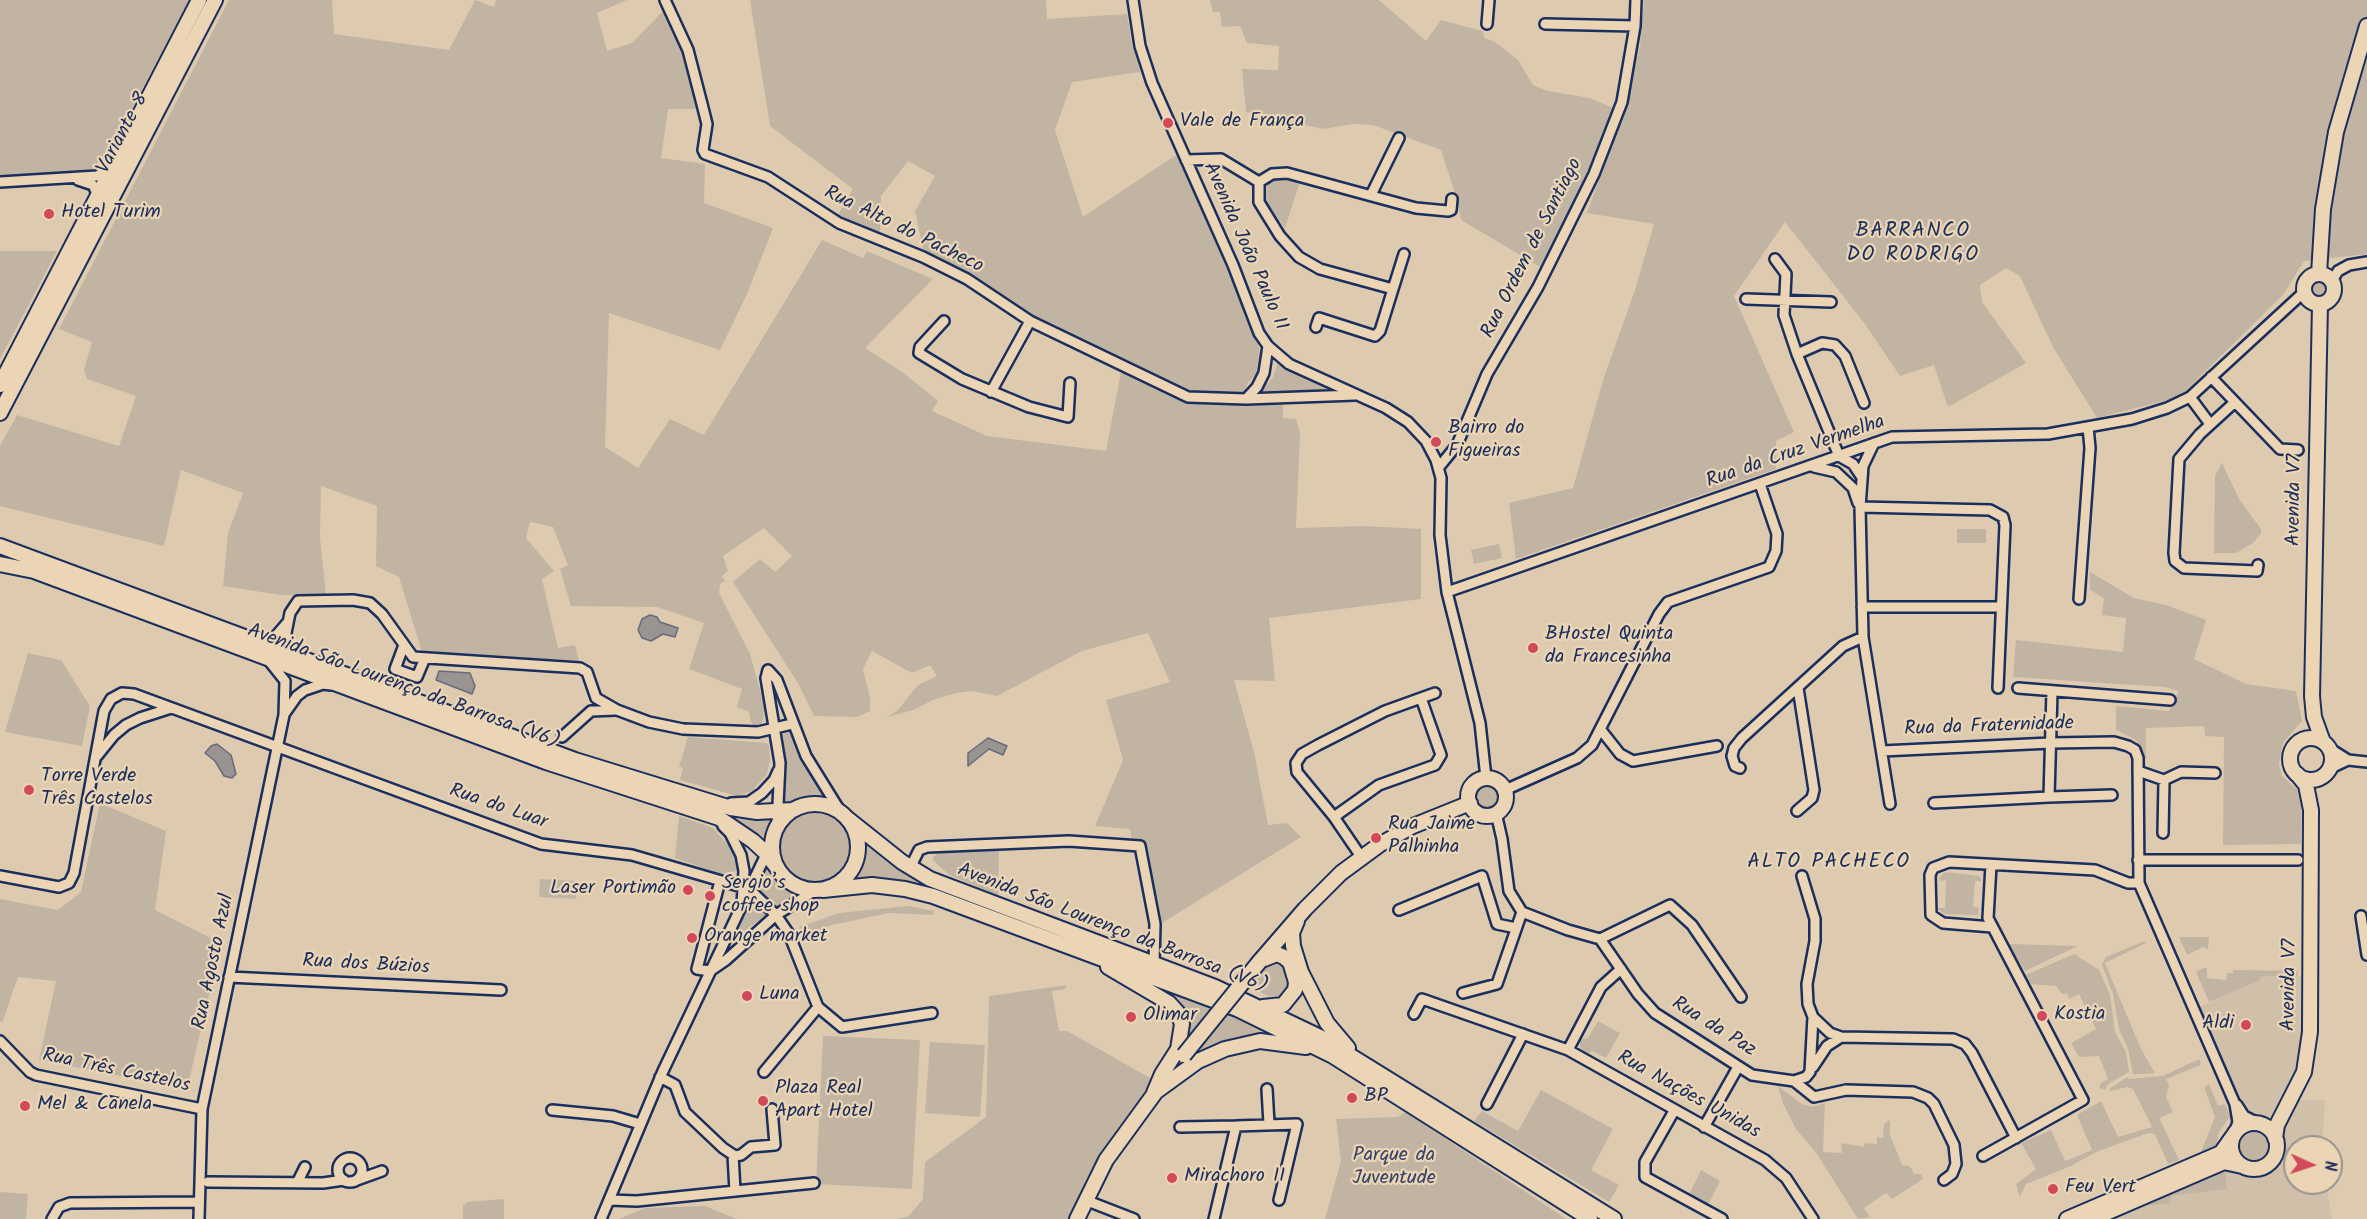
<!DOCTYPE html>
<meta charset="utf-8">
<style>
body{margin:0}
#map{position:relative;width:2367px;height:1219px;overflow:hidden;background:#decbaf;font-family:Kalam,sans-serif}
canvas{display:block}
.north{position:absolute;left:2283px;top:1135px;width:60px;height:60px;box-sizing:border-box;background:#ebd5b4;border:2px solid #989392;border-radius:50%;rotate:93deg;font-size:16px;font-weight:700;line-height:24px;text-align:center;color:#1b2f5e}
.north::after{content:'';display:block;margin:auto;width:21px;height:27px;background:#d1495b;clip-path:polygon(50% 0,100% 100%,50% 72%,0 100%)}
</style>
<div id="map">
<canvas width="2367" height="1219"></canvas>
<div class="north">N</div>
</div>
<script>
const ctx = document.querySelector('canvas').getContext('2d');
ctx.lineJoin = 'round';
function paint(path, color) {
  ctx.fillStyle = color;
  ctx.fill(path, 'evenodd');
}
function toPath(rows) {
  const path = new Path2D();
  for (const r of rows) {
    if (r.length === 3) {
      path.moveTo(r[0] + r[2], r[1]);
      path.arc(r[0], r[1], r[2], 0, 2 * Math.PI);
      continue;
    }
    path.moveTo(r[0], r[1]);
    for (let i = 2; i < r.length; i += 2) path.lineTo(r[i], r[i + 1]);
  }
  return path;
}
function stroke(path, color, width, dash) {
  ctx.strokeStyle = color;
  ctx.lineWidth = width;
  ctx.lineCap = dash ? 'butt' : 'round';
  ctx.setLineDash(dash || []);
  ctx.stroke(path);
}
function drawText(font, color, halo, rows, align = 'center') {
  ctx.font = font + ' Kalam,sans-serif';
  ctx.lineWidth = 4.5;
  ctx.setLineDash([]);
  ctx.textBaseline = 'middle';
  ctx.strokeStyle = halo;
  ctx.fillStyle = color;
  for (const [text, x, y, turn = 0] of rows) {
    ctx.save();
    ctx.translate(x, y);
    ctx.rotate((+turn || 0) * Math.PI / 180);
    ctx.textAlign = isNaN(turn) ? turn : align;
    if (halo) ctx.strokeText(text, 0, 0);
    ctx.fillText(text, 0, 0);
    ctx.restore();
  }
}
const built = toPath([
 [2261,976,2311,976,2311,1006,2293,1096,2299,1100,2325,1100,2322,1147,2295,1147,2295,1183,2326,1183,2332,1219,2092,1219,2232,1162,2231,1146,2238,1122,2194,1009,2259,981]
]);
const green = toPath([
 [0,0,189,0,100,169,0,177],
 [229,0,332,0,334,34,449,50,475,0,494,7,496,0,627,0,597,13,607,51,632,43,665,9,676,30,700,109,668,109,661,158,705,164,704,203,773,228,747,294,720,350,609,313,605,447,638,468,670,419,704,435,822,240,863,258,867,251,933,279,865,348,901,371,938,401,932,411,987,436,1106,451,1123,361,1048,325,1000,296,967,273,924,253,915,211,935,176,908,161,881,196,880,234,837,216,853,189,770,126,750,0,1046,0,1047,19,1127,14,1132,44,1140,72,1072,82,1055,130,1083,217,1179,153,1257,341,1262,359,1259,371,1248,383,1238,405,1283,404,1283,418,1296,419,1300,433,1296,528,1363,526,1421,529,1421,599,1269,618,1275,681,1234,680,1254,752,1268,825,1287,823,1301,837,1162,923,1147,850,1132,841,1130,829,1095,826,1123,760,1106,700,1170,682,1148,633,1082,651,997,696,972,691,957,693,935,699,913,710,887,717,897,711,918,685,937,676,930,665,912,673,872,651,863,669,870,698,870,711,857,717,814,716,798,683,733,582,760,559,775,572,792,556,764,528,723,556,728,571,722,576,725,581,720,584,719,593,750,654,765,708,762,723,755,726,751,722,749,712,737,707,742,689,689,669,704,623,657,607,571,606,560,569,568,565,553,527,530,522,526,538,554,571,542,579,558,648,575,645,579,661,422,652,399,577,376,566,377,506,321,486,320,538,326,595,280,595,223,586,228,533,243,493,181,470,164,546,0,506,0,446,17,415,119,446,136,396,87,379,84,370,92,342,59,329],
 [1210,0,1379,0,1426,41,1441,20,1482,31,1485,38,1495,42,1518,60,1533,85,1548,91,1590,98,1613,108,1587,180,1542,268,1461,220,1456,196,1441,150,1373,125,1353,124,1323,129,1246,112,1242,69,1278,70,1279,46,1247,43,1240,26,1222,27,1220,12,1213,12],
 [1644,0,2367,0,2367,254,2304,261,2283,295,2179,397,2097,418,2053,347,2020,276,2006,268,1980,285,1982,302,2026,363,1948,407,1934,365,1900,376,1865,324,1785,222,1734,296,1794,432,1776,441,1776,469,1516,559,1509,503,1573,488,1604,377,1635,290,1654,224,1587,213,1624,110,1640,46],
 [1275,178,1300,182,1285,228,1268,205,1266,196,1267,184],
 [0,251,57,251,0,359],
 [2319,290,11],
 [1278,363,1302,376,1336,390,1260,393,1273,377],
 [2222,463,2239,499,2261,529,2261,533,2253,543,2236,553,2214,553,2215,476],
 [1957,529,1986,529,1986,543,1957,543],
 [1499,544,1502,558,1474,564,1471,550],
 [0,551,534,751,773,816,763,844,751,833,0,558],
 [2090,572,2134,598,2166,605,2206,620,2194,659,2246,684,2296,691,2302,721,2283,743,2279,764,2282,776,2301,793,2301,844,2223,845,2224,737,2205,736,2204,726,2146,728,2146,760,2136,740,2116,730,2116,706,2169,711,2179,691,2165,687,2013,677,2016,640,2123,652,2126,618,2102,615,2104,598,2090,590],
 [28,653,61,660,90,706,82,746,5,732],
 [790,732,803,761,827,797,808,796,783,805,786,776,783,734],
 [688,737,766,743,769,745,770,760,767,774,752,791,737,796,680,780,683,768,679,767],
 [1487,797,13],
 [100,803,166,831,155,910,221,943,187,1089,39,1060,56,981,18,977,2,1023,0,1021,0,899,58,910,81,892],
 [815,847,36],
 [679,816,713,828,732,849,737,871,720,874,675,858],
 [864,838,894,863,933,885,1244,1003,1305,1032,1605,1219,1599,1219,1565,1198,1330,1050,1240,1004,942,893,880,881,848,882,861,865],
 [999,848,998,896,948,874,933,860,933,857,939,852],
 [766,865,769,865,782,884,800,894,775,908,755,888],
 [1945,872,1979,876,1982,881,1975,881,1973,907,1979,908,1978,915,1944,914,1937,908,1945,908,1946,880,1940,881,1939,878],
 [540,879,577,881,576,899,539,897],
 [750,899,767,915,749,927,725,949],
 [908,906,934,911,933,915,889,913,832,925,813,932,815,939,804,942,799,927,839,913],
 [2179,937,2209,937,2208,949,2203,947,2187,955],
 [2145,941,2146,943,2105,963,2141,1049,2155,1073,2145,1074,2133,1074,2128,1049,2119,1029,2113,994,2102,965,2106,957],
 [2008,944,2078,946,2025,971],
 [2074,954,2099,970,2110,995,2115,1032,2126,1052,2129,1072,2108,1084,2105,1090,2099,1088,2101,1083,2108,1079,2099,1056,2079,1057,2071,1043,2096,1029,2079,994,2069,999,2067,993,2062,994,2056,986,2031,984,2026,975],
 [1277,964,1285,965,1293,980,1283,996,1268,996,1251,987,1266,968],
 [2203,968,2207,968,2207,978,2226,980,2227,973,2233,973,2233,970,2298,971,2298,976,2261,976,2259,981,2209,1002,2196,972],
 [1137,976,1240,1016,1281,1036,1258,1036,1190,1064,1183,1044,1185,1014,1181,1006,1175,999],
 [1067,985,1065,989,1052,991,1059,1031,1067,1031,1152,1079,1153,1084,1100,1154,1085,1181,1069,1219,898,1219,909,1216,923,1199,925,1162,986,1117,989,996],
 [1598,1021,1620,1033,1606,1058,1592,1051,1586,1055,1580,1047,1580,1039,1588,1038],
 [823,1036,920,1040,912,1189,816,1184],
 [930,1042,985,1045,980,1117,925,1113],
 [2197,1060,2200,1060,2201,1065,2166,1079,2169,1085,2166,1097,2173,1112,2161,1117,2160,1120,2179,1160,2168,1164,2155,1134,2148,1133,2096,1152,2071,1166,2026,1184,2020,1197,2016,1184,2036,1169,2021,1143,2051,1130,2065,1161,2092,1150,2077,1115,2101,1101,2118,1137,2152,1127,2133,1089,2127,1087,2110,1091,2109,1089,2127,1077,2129,1079,2163,1076],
 [2209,1084,2218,1106,2225,1104,2230,1117,2219,1132,2216,1147,2201,1152,2215,1117,2204,1087],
 [1778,1086,1802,1104,1813,1107,1825,1103,1823,1152,1842,1153,1841,1143,1864,1147,1865,1143,1877,1144,1877,1137,1883,1138,1884,1124,1890,1120,1890,1135,1902,1165,1910,1166,1914,1174,1921,1174,1923,1179,1892,1199,1886,1193,1864,1208,1870,1217,1858,1219,1817,1154,1796,1129,1783,1103],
 [1541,1090,1613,1129,1591,1170,1619,1185,1609,1202,1474,1121,1482,1111,1518,1131],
 [1405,1112,1538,1200,1566,1219,1325,1219,1341,1161,1336,1119,1398,1117],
 [2254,1146,14],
 [2225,1169,2227,1189,2171,1196,2171,1203,2142,1206],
 [1701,1170,1720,1181,1708,1205,1689,1195],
 [0,1192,28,1194,26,1219,0,1219],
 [504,1199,504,1219,463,1219,463,1206,467,1202],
 [705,1206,737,1219,619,1219,645,1208]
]);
const water = toPath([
 [650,615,657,617,660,622,678,628,675,637,663,634,651,641,642,638,638,630,642,619,650,615],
 [439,671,470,673,475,686,472,694,436,680,439,671],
 [988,738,1007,746,1003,755,989,749,968,766,968,753,988,738],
 [217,744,231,755,236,774,232,778,224,776,215,761,205,753,211,746,217,744]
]);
const street = toPath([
 [665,0,688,50,702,104,707,124,703,150,705,154,768,177,839,223,923,257,967,279,1030,321,1188,397,1246,399,1257,387,1264,373,1268,346],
 [1133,0,1140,46,1152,83,1233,265,1259,333,1268,346,1289,364,1386,408,1408,422,1426,441,1436,460,1441,478,1440,535,1447,592,1480,723,1486,778],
 [1487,24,1489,0],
 [1545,24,1635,26],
 [1186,160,1221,159,1259,182,1259,202,1280,236,1299,257,1320,269,1393,289,1404,254],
 [78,180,93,185,98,196],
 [0,182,97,176,110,168],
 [1259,182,1272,174,1287,173,1416,208,1448,211,1451,210,1452,199],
 [1371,195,1399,138],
 [1775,259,1786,274,1784,315,1797,354,1839,456,1853,464,1861,476],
 [2332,281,2338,271,2349,265,2367,262],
 [1746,299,1831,302],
 [944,321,920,347,919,353,962,379,1029,407,1068,417,1070,383],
 [1316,327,1319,318,1375,336,1380,331,1393,289],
 [1797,354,1822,343,1835,345,1845,356,1864,403],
 [2211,377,2280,449,2298,450],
 [991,392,1030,321],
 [2190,397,2210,424],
 [1246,399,1355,395],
 [2235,402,2200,434,2179,459,2174,553,2175,561,2184,568,2257,571,2258,565],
 [1874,443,1863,466,1860,507,1863,637,1890,804],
 [1439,467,1457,445,1487,374,1538,287,1594,174,1622,102,1635,26,1636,0],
 [1814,467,1836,472,1853,488,1858,503],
 [1860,507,1990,510,2003,517,2005,525,1998,688],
 [1447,592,1892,437,2048,434,2132,419,2167,408,2190,397,2304,292],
 [2079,599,2090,448,2088,427],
 [1862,607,2001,607],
 [257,642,275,637,287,623],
 [404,645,395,669,417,677,425,658],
 [297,655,287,643,286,633,290,613,298,601,353,600,370,603,382,614,413,657,580,668,587,672,596,698,617,710,649,722,683,729,758,732,792,724],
 [2018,688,2170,700],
 [2052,691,2049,797,2112,795],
 [1421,698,1435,693],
 [285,713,297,696,305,690,323,684,331,685],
 [1601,730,1620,754,1633,761,1717,746],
 [562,737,591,711,615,710],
 [2329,748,2348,760,2367,762],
 [1882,751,2050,743,2114,742,2128,746,2135,750,2138,758,2139,883],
 [97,756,114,735,126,725,140,718,171,708],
 [1740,768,1735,766,1732,756,1734,748,1742,738,1843,646,1863,637],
 [2329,769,2348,760],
 [2138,771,2164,780,2181,772,2215,773],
 [1505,790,1577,758,1592,745,1659,614,1668,602,1769,567,1776,551,1777,534,1760,484],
 [731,803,749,802,762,793,774,780,778,771],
 [1934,803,2049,797],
 [1797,811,1812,798,1814,790,1798,688],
 [1496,813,1502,839,1509,891,1522,912,1568,930,1600,939,1638,994,1655,1013,1752,1075,1794,1081,1814,1097,1846,1090,1913,1092,1928,1098,1934,1104,1954,1145,1956,1164,1952,1174,1944,1180],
 [1334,817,1379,785,1435,765,1441,755,1421,698,1385,711,1318,745,1302,754,1296,763,1297,772,1334,817,1362,858],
 [777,826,780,763,766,678,768,670,777,680,806,756,842,814],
 [2163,833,2164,780],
 [2138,860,2298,860],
 [910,868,919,850,927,847,1069,841,1140,846,1155,924,1154,964],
 [0,876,59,887,69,883,74,873,104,711,111,699,122,693,134,694,541,844,632,855,749,889,776,915,789,934,818,1007],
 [1802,876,1815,919,1815,941,1807,984,1808,1004,1813,1017,1830,1033,1841,1037,1953,1039,1965,1044,1972,1053,2016,1138],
 [720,881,697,969,710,971,726,960,776,915,816,890],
 [748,892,773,840],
 [1399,910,1482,876,1497,924,1516,928],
 [2361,916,2367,955],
 [1992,927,1943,923,1931,915,1930,875,1933,868,1949,862,2095,870,2128,883,2139,883,2235,1104,2238,1122,2234,1134],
 [1600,939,1670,905,1692,925,1741,997],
 [229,977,501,990],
 [1463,993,1497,984,1522,912],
 [1414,1014,1422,999,1568,1050,1765,1160,1786,1178,1813,1219],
 [0,1041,30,1072,36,1075,202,1109],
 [1568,1050,1601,987,1621,969],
 [1813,1067,1827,1046,1841,1037],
 [764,1072,818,1007,842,1027,932,1013],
 [660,1077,675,1085,685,1112,723,1148,735,1156,741,1155,751,1147,775,1145,772,1109],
 [1794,1081,1806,1077,1810,1072,1813,1017],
 [1267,1089,1269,1124],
 [1487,1104,1523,1034],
 [2237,1105,2244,1116,2256,1122],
 [552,1110,613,1116,640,1124],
 [1674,1111,1645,1162,1645,1177,1722,1219],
 [1180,1127,1236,1126],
 [1704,1127,1738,1067],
 [733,1155,735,1191],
 [1983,1156,2083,1100,1988,918,1991,865],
 [350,1170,12],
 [357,1180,382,1171],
 [208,1182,323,1183,344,1180],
 [297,1183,305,1167],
 [609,1200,637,1201,814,1183],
 [1085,1200,1134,1219],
 [52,1219,59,1207,70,1203,199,1202],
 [199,1219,202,1109,284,715,285,681,269,661],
 [601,1219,663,1071,742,905,744,871,741,855,730,833,723,826],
 [1214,1219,1236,1126,1297,1124,1279,1200]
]);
const secondary = toPath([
 [2319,289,15],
 [2319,274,2323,209,2336,132,2367,26],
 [2320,305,2312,696,2314,717,2323,742],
 [0,385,199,0],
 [0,413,215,0],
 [0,546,575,760,731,808,757,812,793,810],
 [0,564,34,571,546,762,719,818,753,841,766,853,778,869],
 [2311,759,21],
 [1487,797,19],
 [815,847,43],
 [848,819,902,862,930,879,1215,987,1320,1037,1614,1219],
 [823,890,872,885,905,889,933,896,1237,1009,1333,1056,1590,1219],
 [1297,921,1292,933,1293,946,1301,972,1327,1023,1348,1048],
 [1262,960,1277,954,1284,957,1290,962,1296,982,1295,990,1283,1005,1263,1007],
 [1260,961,1305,909,1341,873,1379,845,1413,826,1470,803],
 [1108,967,1169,1003,1178,1013,1182,1024,1178,1049,1162,1074,1154,1093],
 [1154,1093,1198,1061,1225,1049,1260,1041,1306,1047],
 [2254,1146,23],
 [2275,1138,2277,1125,2304,1072,2310,1032,2311,810,2306,785,2297,774],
 [1077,1219,1106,1160,1160,1086],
 [2067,1219,2221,1153,2233,1136],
 [2092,1219,2224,1162,2242,1166]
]);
const secondaryBridge = toPath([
 [1184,1055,1260,961]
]);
const markers = [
 [1168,123,6,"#d1495b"],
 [49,214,6,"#d1495b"],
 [1436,442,6,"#d1495b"],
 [1533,648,6,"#d1495b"],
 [29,790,6,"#d1495b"],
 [1376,838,6,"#d1495b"],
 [688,890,6,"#d1495b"],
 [710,896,6,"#d1495b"],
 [692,938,6,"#d1495b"],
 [747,996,6,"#d1495b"],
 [2042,1016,6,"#d1495b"],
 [1131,1017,6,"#d1495b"],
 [2246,1025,6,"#d1495b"],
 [1352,1098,6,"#d1495b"],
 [763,1101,6,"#d1495b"],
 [25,1106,6,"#d1495b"],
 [1172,1178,6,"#d1495b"],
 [2053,1189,6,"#d1495b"]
];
const poiNames = [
 ["Vale de França",1180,123],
 ["Hotel Turim",61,214],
 ["Bairro do",1448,430],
 ["Figueiras",1448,453],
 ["BHostel Quinta",1545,636],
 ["da Francesinha",1545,659],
 ["Torre Verde",41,778],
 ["Três Castelos",41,801],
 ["Rua Jaime",1388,826],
 ["Palhinha",1388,849],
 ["Sergio’s",722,885],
 ["coffee shop",722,908],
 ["Laser Portimão",676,890,"right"],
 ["Orange market",704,938],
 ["Luna",759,996],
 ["Kostia",2054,1016],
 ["Olimar",1143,1017],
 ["Aldi",2234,1025,"right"],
 ["Plaza Real",775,1090],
 ["Apart Hotel",775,1113],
 ["BP",1364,1098],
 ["Mel & Canela",37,1106],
 ["Mirachoro II",1184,1178],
 ["Feu Vert",2065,1189]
];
const streetNames = [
 ["Variante 8",124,134,-62],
 ["Rua Alto do Pacheco",903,231,26],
 ["Avenida João Paulo II",1244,247,66],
 ["Rua Ordem de Santiago",1533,249,-63],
 ["Rua da Cruz Vermelha",1796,453,-19],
 ["Avenida V7",2296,500,-89],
 ["Avenida São Lourenço da Barrosa (V6)",403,688,20],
 ["Rua da Fraternidade",1989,728,-2],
 ["Rua do Luar",498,808,19],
 ["Avenida São Lourenço da Barrosa (V6)",1112,930,21],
 ["Rua Agosto Azul",215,962,-78],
 ["Rua dos Búzios",366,966,3],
 ["Avenida V7",2291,985,-89],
 ["Rua da Paz",1713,1028,32],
 ["Rua Três Castelos",116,1072,12],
 ["Rua Nações Unidas",1688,1096,29]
];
const parkNames = [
 ["Parque da",1394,1157],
 ["Juventude",1394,1180]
];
const neighbourhoodNames = [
 ["BARRANCO",1913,232],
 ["DO RODRIGO",1913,256],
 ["ALTO PACHECO",1829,863]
];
paint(built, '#d0bfa9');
paint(green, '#c2b4a3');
paint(water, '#999392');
stroke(water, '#676b7d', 1.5);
stroke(street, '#1b2f5e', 14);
stroke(secondary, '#1b2f5e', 18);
stroke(street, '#ebd5b4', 9);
stroke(secondary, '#ebd5b4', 14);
stroke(secondaryBridge, '#1b2f5e', 18, []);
stroke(secondaryBridge, '#ebd5b4', 14);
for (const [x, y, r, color] of markers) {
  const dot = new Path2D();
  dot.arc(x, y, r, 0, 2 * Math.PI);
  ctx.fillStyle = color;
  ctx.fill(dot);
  stroke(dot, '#ebd5b4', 2);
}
drawText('20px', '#1b2f5e', '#ebd5b4', poiNames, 'left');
drawText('20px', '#1b2f5e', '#ebd5b4', streetNames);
drawText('20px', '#344368', '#ebd5b4', parkNames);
ctx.letterSpacing = '1.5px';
drawText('21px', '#1b2f5e', '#ebd5b4', neighbourhoodNames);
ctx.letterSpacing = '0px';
</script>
